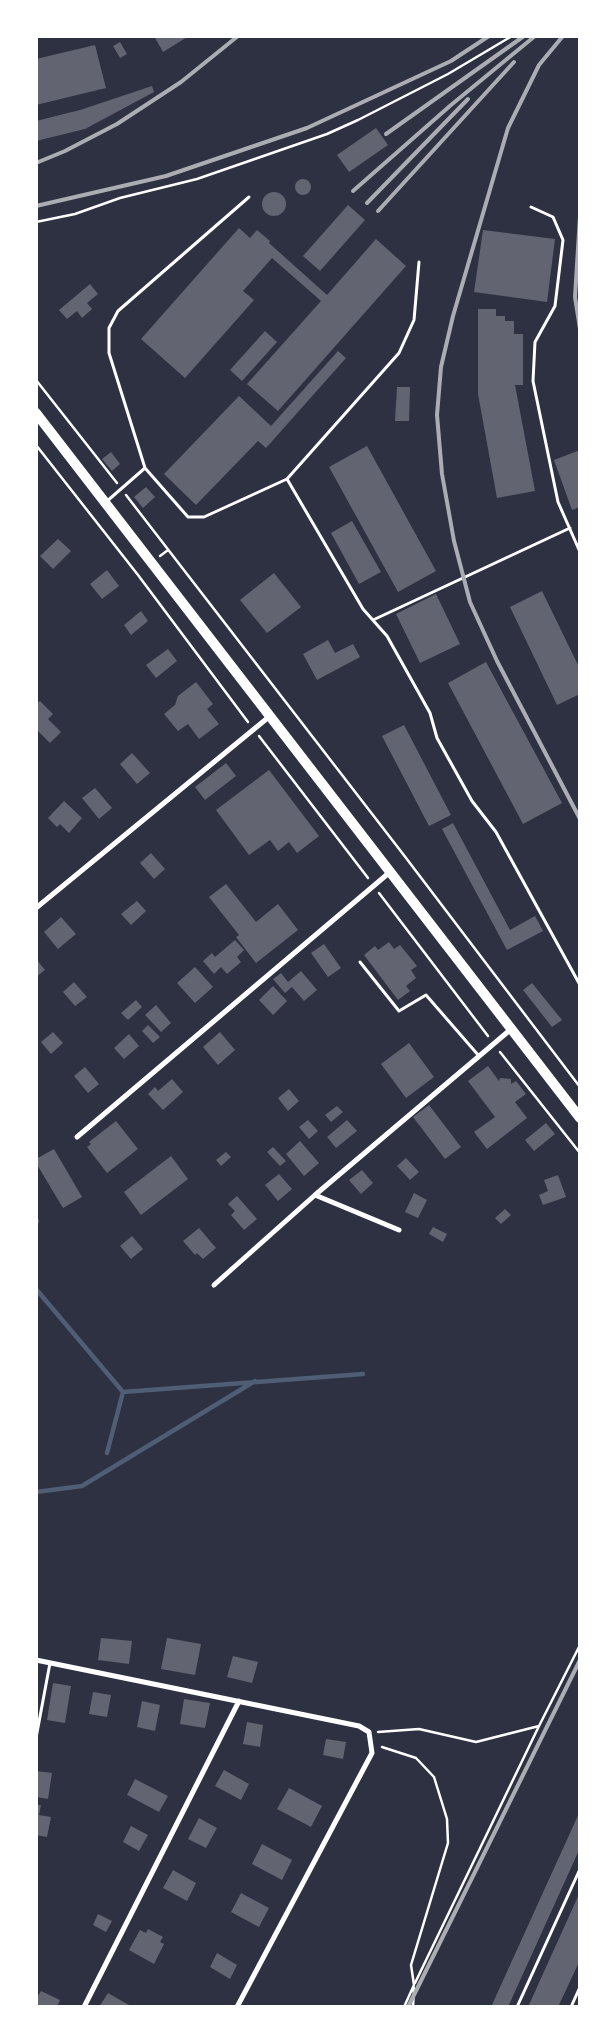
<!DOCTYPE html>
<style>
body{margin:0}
#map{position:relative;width:616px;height:2043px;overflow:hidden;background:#2d3142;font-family:"DejaVu Sans",sans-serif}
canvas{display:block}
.frame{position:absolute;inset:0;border:38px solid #fff;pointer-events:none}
</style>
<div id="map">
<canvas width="616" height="2043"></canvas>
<div class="frame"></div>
</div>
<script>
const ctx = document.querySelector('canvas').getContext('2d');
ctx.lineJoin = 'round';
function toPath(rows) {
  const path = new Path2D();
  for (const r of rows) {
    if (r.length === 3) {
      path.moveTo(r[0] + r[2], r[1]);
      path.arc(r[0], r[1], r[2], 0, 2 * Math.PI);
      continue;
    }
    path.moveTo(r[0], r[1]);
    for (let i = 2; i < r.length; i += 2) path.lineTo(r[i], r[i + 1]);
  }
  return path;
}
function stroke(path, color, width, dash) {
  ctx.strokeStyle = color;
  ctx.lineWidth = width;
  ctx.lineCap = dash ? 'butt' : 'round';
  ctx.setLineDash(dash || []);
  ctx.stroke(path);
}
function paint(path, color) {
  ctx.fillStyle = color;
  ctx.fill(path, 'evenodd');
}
const stream = toPath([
 [36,1223,37,1221],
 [36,1289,123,1392,363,1374],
 [107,1453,123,1392],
 [36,1492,82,1486,255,1381]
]);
const building = toPath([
 [154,36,189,36,163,52],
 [120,42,127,54,120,58,113,46],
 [95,45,106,88,36,105,36,59],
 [152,86,154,92,85,129,36,141,36,121,80,110],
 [376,128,388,145,349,172,337,155],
 [303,187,8],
 [274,204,12],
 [348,205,365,220,320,271,303,256],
 [239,228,250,238,257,230,270,241,269,243,327,295,376,239,406,266,278,411,247,384,321,301,272,258,243,291,254,300,185,378,141,339],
 [483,230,555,239,547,302,474,292],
 [90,284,98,294,87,303,92,309,82,318,77,311,67,319,59,310],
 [478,309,496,309,496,316,505,316,505,321,514,321,514,334,523,334,523,385,515,385,535,491,497,498,478,394],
 [265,331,277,342,242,381,230,370],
 [338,351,346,358,266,448,258,441,196,505,164,474,239,396,271,426],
 [397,387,410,387,409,421,395,421],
 [367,446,436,571,398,592,329,467],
 [580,450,580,507,572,510,554,460],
 [111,452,120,464,112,471,102,459],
 [146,487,155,497,143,508,134,497],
 [352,521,381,572,359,584,331,533],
 [58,539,71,551,53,569,40,556],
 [107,570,119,586,102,599,90,584],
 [274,573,301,607,267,633,240,600],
 [542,591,580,669,580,694,557,705,510,607],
 [436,594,460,644,420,663,396,614],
 [141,611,148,621,131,635,124,625],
 [328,640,335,653,353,644,360,657,317,680,303,654],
 [168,649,177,661,156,678,146,665],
 [486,662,562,803,523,824,448,683],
 [196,682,213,704,207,709,219,724,199,739,188,724,178,731,164,714,175,705,178,696],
 [40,701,53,714,48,719,61,732,50,743,36,729,36,704],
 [404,725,451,815,429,826,382,736],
 [132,753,150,773,137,784,120,764],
 [226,763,236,776,205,800,195,787],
 [269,770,319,836,297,853,289,842,278,851,270,840,249,855,216,810],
 [95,788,112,808,99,819,82,798],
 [64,801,82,818,69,833,60,824,57,827,48,818],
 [453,823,510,930,535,916,543,931,507,950,442,829],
 [151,853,165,869,154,879,140,863],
 [226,884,256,922,278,904,298,930,256,963,236,937,239,935,209,897],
 [137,901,146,911,131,925,121,914],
 [61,917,76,934,58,949,44,932],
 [235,940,244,950,237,957,241,962,227,974,221,967,214,974,203,961,212,953,215,957],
 [389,942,394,949,400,945,417,966,411,970,416,978,406,986,410,991,398,1000,364,955,375,946,378,950],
 [324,944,341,968,328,977,311,953],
 [36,959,45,970,36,977],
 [195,967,213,987,195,1003,177,983],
 [301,971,317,990,304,1001,292,987,285,993,273,979,281,973,288,982],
 [74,982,87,997,75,1006,63,992],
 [532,983,562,1020,552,1027,523,990],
 [273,986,287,1001,273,1015,259,1000],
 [136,1000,142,1007,128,1020,121,1013],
 [156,1005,171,1023,161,1032,145,1015],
 [148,1025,160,1037,153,1043,142,1031],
 [53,1032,63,1043,51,1054,41,1042],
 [220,1032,235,1050,218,1065,203,1047],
 [129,1034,139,1046,124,1059,114,1048],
 [409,1043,434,1077,406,1098,381,1064],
 [488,1066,499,1081,500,1078,511,1079,511,1084,516,1081,526,1094,515,1102,527,1118,487,1149,474,1132,495,1117,468,1081],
 [85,1067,99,1084,88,1093,74,1076],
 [172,1079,183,1092,163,1110,148,1094,155,1087,158,1091],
 [289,1089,299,1101,288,1111,278,1098],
 [429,1105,461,1147,445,1159,413,1117],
 [337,1106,343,1112,331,1122,325,1115],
 [308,1120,318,1131,309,1139,299,1127],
 [347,1120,357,1131,336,1148,327,1137],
 [116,1121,138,1149,107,1173,87,1147,91,1144,89,1142],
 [546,1123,555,1134,534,1151,525,1140],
 [300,1141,319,1163,304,1176,286,1154],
 [273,1147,286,1161,280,1166,267,1152],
 [54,1149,82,1197,63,1208,36,1163,36,1159],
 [226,1152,231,1157,221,1166,216,1160],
 [171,1156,188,1179,141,1215,124,1192],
 [406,1158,419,1172,410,1180,397,1166],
 [362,1170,373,1183,361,1194,349,1180],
 [279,1174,292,1189,278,1201,265,1185],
 [558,1175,566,1197,543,1205,539,1195,548,1191,544,1180],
 [414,1193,427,1200,418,1218,405,1212],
 [237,1196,257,1219,244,1230,231,1215,235,1211,228,1204],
 [505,1209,511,1215,501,1224,495,1218],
 [433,1227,447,1234,443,1242,429,1234],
 [199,1228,216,1248,203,1259,197,1253,195,1255,183,1241],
 [132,1236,143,1249,131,1259,120,1246],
 [101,1638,132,1641,129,1664,98,1660],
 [167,1638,201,1644,195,1675,161,1669],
 [233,1656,258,1662,252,1683,227,1677],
 [53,1683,71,1686,65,1723,47,1720],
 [93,1692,111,1695,107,1717,89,1714],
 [184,1699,210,1703,205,1728,180,1724],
 [142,1701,160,1705,155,1731,137,1727],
 [247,1722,263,1725,260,1747,243,1744],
 [326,1739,346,1742,343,1759,323,1755],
 [224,1770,249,1784,241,1800,215,1786],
 [36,1771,52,1773,48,1799,36,1797],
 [135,1779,168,1796,159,1812,127,1795],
 [289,1788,322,1806,311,1827,277,1809],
 [36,1805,41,1805,39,1815,51,1817,47,1837,36,1835],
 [580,1811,580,1848,508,2007,491,2007],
 [199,1818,217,1828,206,1848,188,1839],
 [131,1826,148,1835,139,1851,123,1842],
 [262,1844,292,1860,282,1880,252,1864],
 [173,1870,196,1883,187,1901,163,1888],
 [580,1892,580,1960,558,2007,528,2007],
 [241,1893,269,1908,259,1927,231,1912],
 [98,1914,112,1921,106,1932,93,1925],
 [148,1929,163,1937,160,1942,164,1944,154,1964,129,1950,140,1930,146,1933],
 [217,1953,237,1965,230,1979,210,1967],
 [41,1991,60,2000,57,2007,36,2007,36,1999],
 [108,1993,129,2005,128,2007,99,2007]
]);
const path = toPath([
 [36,222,75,214,120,198,197,179,327,134,358,120,448,74,512,36],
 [36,380,117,483],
 [36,445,138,575,248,722],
 [126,495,403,854,580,1087],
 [160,556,168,550],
 [259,736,368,878],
 [379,893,488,1036],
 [500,1052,580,1153],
 [378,1732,419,1729,476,1742,539,1726,580,1645],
 [382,1747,416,1758,434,1777,447,1819,448,1843,411,1965,414,1985,404,2007],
 [415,1983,539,1726],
 [413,2007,414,1988]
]);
const service = toPath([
 [249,197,118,311,109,328,109,353,145,468,188,517,204,517,287,479,363,609,387,636,430,713,437,738,472,801,496,832,580,985],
 [531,207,553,217,563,240,555,306,535,342,533,381,558,502,580,552],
 [287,479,399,353,414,320,419,262],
 [106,502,145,468],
 [373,620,570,528],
 [360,962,399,1011,426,995,479,1056],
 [36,1738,50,1663],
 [517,2007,580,1869],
 [571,2007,580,1987]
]);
const minor = toPath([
 [36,908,270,716],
 [77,1137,390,872],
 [315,1195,399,1230],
 [214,1285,315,1195,510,1030],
 [36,1660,359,1726,369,1732,372,1753,237,2007],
 [84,2007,239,1701]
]);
const primary = toPath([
 [36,413,580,1118]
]);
const rail = toPath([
 [563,36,539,65,508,128,453,316,441,367,437,415,442,474,454,541,470,602,497,661,580,819],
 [386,134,524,36],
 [36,163,65,151,117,124,181,82,238,36],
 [353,191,451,105,535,36],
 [367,203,468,99],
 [36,206,166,176,307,128,451,61,489,36],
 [378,211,514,62],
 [580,216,575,297,580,329],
 [408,2007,580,1660]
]);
stroke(stream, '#4f5d75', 4.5);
paint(building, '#626471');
stroke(path, '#fff', 2.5);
stroke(service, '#fff', 3);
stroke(minor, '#fff', 5);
stroke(primary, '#fff', 10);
stroke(rail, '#abadb3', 4);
</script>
